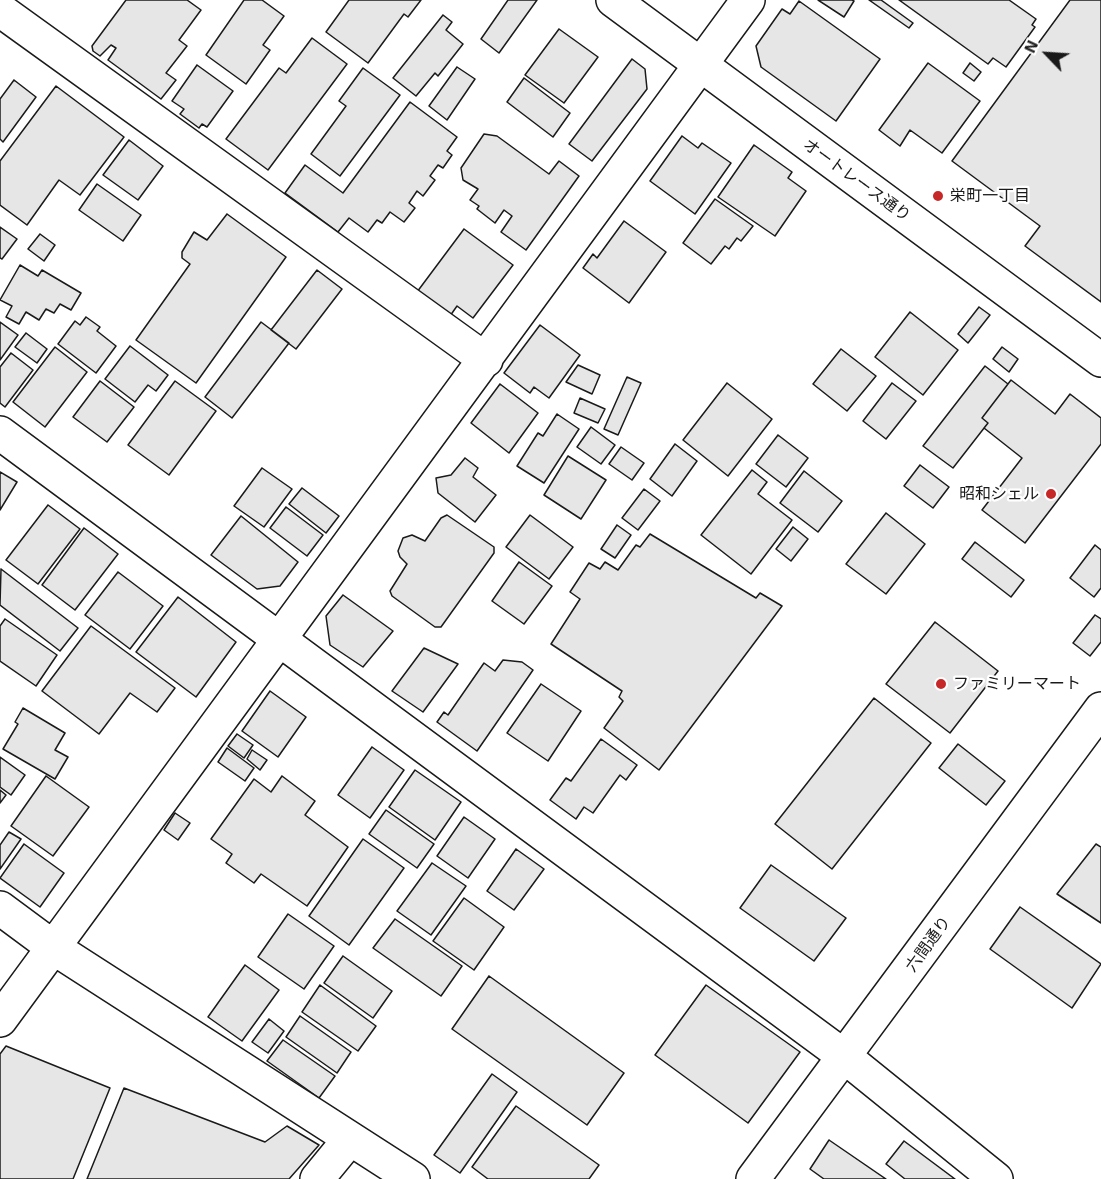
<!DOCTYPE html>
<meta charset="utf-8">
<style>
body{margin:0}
#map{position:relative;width:1101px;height:1179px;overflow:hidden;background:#fff;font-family:"Exo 2",sans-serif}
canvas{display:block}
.north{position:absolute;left:1017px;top:24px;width:60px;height:60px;-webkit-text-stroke:4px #fff;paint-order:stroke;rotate:295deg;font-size:16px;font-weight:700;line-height:24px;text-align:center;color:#1a1a1a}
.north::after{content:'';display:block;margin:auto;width:21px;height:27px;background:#1a1a1a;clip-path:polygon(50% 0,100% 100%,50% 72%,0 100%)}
</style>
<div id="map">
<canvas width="1101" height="1179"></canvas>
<div class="north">N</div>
</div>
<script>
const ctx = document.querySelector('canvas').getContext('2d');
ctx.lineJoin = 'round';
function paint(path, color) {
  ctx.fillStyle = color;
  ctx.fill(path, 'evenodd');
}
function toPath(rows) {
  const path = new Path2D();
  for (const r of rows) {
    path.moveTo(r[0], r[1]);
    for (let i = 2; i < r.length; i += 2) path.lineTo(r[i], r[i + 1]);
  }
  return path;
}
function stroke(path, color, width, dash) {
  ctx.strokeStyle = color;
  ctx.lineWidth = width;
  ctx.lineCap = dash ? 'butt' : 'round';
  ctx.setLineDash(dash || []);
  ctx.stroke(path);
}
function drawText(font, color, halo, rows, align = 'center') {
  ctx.font = font + ' "Exo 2","Noto Sans JP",sans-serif';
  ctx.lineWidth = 4.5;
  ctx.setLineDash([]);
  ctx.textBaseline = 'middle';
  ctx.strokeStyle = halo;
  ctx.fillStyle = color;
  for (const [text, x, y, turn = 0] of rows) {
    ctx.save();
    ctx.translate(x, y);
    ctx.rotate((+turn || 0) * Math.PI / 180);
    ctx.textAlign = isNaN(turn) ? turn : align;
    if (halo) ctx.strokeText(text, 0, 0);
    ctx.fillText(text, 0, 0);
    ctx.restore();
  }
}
const building = toPath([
 [126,0,187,0,201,10,179,40,187,46,166,73,176,80,161,99,108,60,116,48,111,45,100,56,93,51,92,46,126,0],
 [244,0,262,0,284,16,263,45,270,50,246,84,206,55,244,0],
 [349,0,421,0,408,17,404,14,368,63,326,32,349,0],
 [508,0,537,0,499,53,481,39,508,0],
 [818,0,852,0,854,1,844,17,818,0],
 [869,0,881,0,913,23,909,28,869,0],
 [899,0,1009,0,1036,19,1032,25,1035,27,1006,67,993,58,988,64,899,0],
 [1070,0,1101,0,1101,302,1025,246,1040,226,952,161,1070,0],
 [799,1,880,59,836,121,761,67,756,46,782,9,790,14,799,1],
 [443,15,452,22,446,30,463,44,438,76,435,73,416,96,393,78,443,15],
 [559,29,598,57,564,103,525,75,559,29],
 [312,38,347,64,268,170,226,139,279,68,286,73,312,38],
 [632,59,645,69,647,89,592,161,569,144,632,59],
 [928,63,980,101,942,153,910,130,900,146,879,130,928,63],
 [970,63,981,72,974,81,963,73,970,63],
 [197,65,233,91,207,127,202,124,199,128,180,114,184,109,172,101,197,65],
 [457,67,475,79,447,120,429,106,457,67],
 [363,68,400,95,340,176,311,154,346,106,339,101,363,68],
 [524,78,570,113,553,137,507,102,524,78],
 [14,80,36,97,3,142,0,139,0,99,14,80],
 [56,86,124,137,80,195,59,180,27,225,0,205,0,161,56,86],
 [410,102,457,137,447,151,452,155,443,168,438,165,430,176,435,180,423,196,417,191,409,203,415,208,404,222,390,212,382,223,377,220,368,232,349,218,338,232,285,193,305,165,343,193,410,102],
 [484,134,497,136,549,174,559,161,579,176,526,250,501,232,512,216,504,210,495,223,477,209,479,206,470,200,478,189,463,180,461,168,484,134],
 [682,136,698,148,702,143,731,163,695,214,650,181,682,136],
 [129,140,163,166,138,200,103,175,129,140],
 [754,145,792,172,788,178,806,191,775,236,718,197,754,145],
 [97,184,141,215,123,241,79,210,97,184],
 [715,199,753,226,741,241,737,238,729,249,725,246,711,264,683,243,715,199],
 [227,214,286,257,196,383,136,340,190,264,182,258,182,252,194,232,207,240,227,214],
 [624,221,666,252,629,303,583,268,593,254,597,258,624,221],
 [0,227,17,239,2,259,0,258,0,227],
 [464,229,513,265,473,318,457,306,450,316,417,292,464,229],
 [40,234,55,245,44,261,28,249,40,234],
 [20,265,38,276,42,270,81,293,71,310,60,304,54,313,46,309,39,320,26,312,19,324,6,317,12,306,0,300,20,265],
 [317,270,342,289,296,349,271,330,317,270],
 [979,307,990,315,968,343,958,334,979,307],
 [910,312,958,350,923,395,875,357,910,312],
 [86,317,100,327,97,331,116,346,96,373,58,344,75,321,80,325,86,317],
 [0,322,18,335,0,360,0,322],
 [261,322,289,343,232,418,205,397,261,322],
 [540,325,580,355,549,398,534,387,530,393,504,373,540,325],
 [26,333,47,349,37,363,15,347,26,333],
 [130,346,168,375,156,391,148,385,135,402,105,379,130,346],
 [55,347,87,372,45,427,13,402,55,347],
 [1002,347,1018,359,1009,372,993,359,1002,347],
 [841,349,876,376,847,411,813,384,841,349],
 [11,353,33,370,5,407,0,403,0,367,11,353],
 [578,365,600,375,592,394,566,382,578,365],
 [985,366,1008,384,982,418,988,423,953,468,923,446,985,366],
 [627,377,641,383,618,435,604,429,627,377],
 [1011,380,1055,414,1070,394,1101,418,1101,444,1025,543,982,510,1022,458,984,428,988,423,982,418,1011,380],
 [100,381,134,407,107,442,73,417,100,381],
 [175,381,216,411,169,475,128,445,175,381],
 [727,383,772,419,728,476,683,440,727,383],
 [892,383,916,401,886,439,863,421,892,383],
 [500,384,538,413,509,453,471,423,500,384],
 [580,398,605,409,598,423,574,413,580,398],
 [557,414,579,429,544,483,517,466,538,433,543,436,557,414],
 [591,427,615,445,601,464,577,447,591,427],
 [778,435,808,458,786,487,756,464,778,435],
 [675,444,697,461,672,496,650,479,675,444],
 [621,447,644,463,632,480,609,464,621,447],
 [568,456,606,480,581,519,544,495,568,456],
 [465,458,478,468,473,477,496,495,475,522,438,493,436,478,451,475,465,458],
 [920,465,949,487,933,508,904,486,920,465],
 [262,468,292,489,264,527,234,506,262,468],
 [752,470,767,482,758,494,792,520,751,574,701,535,752,470],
 [804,471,842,501,818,532,780,503,804,471],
 [0,472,17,482,0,510,0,472],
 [302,488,339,516,326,533,289,504,302,488],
 [644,489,660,501,638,530,622,518,644,489],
 [48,505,80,529,38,584,6,560,48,505],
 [286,507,323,535,307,556,270,528,286,507],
 [886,513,925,544,886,594,846,564,886,513],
 [447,515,494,547,494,553,441,627,435,627,392,596,390,591,407,564,400,557,398,551,403,538,412,535,425,541,441,518,447,515],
 [530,515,573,547,549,579,506,547,530,515],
 [241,516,298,562,280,586,257,589,211,555,241,516],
 [617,525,631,535,615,558,601,549,617,525],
 [793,527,808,539,791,561,776,549,793,527],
 [84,528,118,554,75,610,42,585,84,528],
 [650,534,756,598,760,593,782,606,659,770,604,728,623,701,619,697,622,691,551,644,580,599,570,592,589,563,600,569,605,562,618,570,636,545,640,547,650,534],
 [975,542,1024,580,1011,597,962,559,975,542],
 [1095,545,1101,550,1101,588,1094,597,1070,578,1095,545],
 [519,562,552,586,524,624,492,601,519,562],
 [1,569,78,628,60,651,0,605,1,569],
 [118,572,163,606,130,649,85,615,118,572],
 [343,595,393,631,363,667,330,645,326,616,343,595],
 [178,597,236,642,196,697,136,652,178,597],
 [1095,615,1101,619,1101,642,1090,656,1073,643,1095,615],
 [5,619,57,655,36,686,0,661,0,626,5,619],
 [935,622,998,671,950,733,886,684,935,622],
 [91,626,175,688,157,712,130,693,99,734,42,691,91,626],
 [424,648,458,664,423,712,392,691,424,648],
 [503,660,522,662,533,670,477,751,437,722,444,712,448,715,484,663,495,671,503,660],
 [541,684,581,711,548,761,507,733,541,684],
 [270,691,306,717,278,757,242,731,270,691],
 [874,698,931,743,832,869,775,824,874,698],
 [23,708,65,733,55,750,68,757,55,779,3,749,18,724,15,722,23,708],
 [237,734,253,745,244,758,228,746,237,734],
 [601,739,637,765,626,780,620,775,593,813,584,807,576,819,550,800,566,778,571,781,601,739],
 [958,744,1005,781,986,805,939,768,958,744],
 [372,747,404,770,370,818,338,795,372,747],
 [227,748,254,768,245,781,218,762,227,748],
 [252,750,267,760,260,770,247,759,252,750],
 [0,757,25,775,11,795,0,787,0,757],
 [415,770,461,802,435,840,389,807,415,770],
 [46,776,89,807,53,856,11,826,46,776],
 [282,776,315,801,305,815,348,847,307,906,261,874,254,883,226,863,232,854,211,839,254,779,271,792,282,776],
 [0,790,6,795,0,803,0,790],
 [386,810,434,844,417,868,369,834,386,810],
 [175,813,190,823,178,840,164,830,175,813],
 [464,817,495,839,468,878,437,856,464,817],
 [9,832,21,839,0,869,0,845,9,832],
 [363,839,404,868,349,945,309,916,363,839],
 [24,844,64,873,40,907,0,878,24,844],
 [1096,844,1101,847,1101,923,1057,894,1096,844],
 [516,849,544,869,514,910,487,891,516,849],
 [432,863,466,886,431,935,397,911,432,863],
 [771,865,846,918,814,961,740,908,771,865],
 [464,898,504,927,474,970,433,941,464,898],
 [1020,907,1101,964,1072,1008,990,949,1020,907],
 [288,914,334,946,304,989,258,957,288,914],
 [395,919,462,966,441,996,373,948,395,919],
 [343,956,392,991,373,1018,324,983,343,956],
 [245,965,279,990,242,1041,208,1017,245,965],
 [489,976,624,1073,587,1125,452,1029,489,976],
 [320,985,376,1026,358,1051,302,1012,320,985],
 [706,985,800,1052,748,1123,655,1055,706,985],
 [300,1016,351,1052,337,1073,286,1037,300,1016],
 [269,1019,284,1031,268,1053,252,1042,269,1019],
 [283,1040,335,1076,319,1098,267,1061,283,1040],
 [6,1046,110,1088,73,1179,0,1179,0,1054,6,1046],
 [492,1074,517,1092,460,1173,434,1155,492,1074],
 [124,1088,265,1142,287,1126,319,1145,289,1179,87,1179,124,1088],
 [516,1106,599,1165,589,1179,488,1179,472,1167,516,1106],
 [829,1140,886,1179,824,1179,810,1169,829,1140],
 [904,1141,955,1179,905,1179,886,1164,904,1141]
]);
const minor = toPath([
 [613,0,1101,360],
 [0,10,486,360],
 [0,433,845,1057,996,1179],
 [0,908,54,948,413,1179],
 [0,1020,748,0],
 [317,1179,349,1140],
 [753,1179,1101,709]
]);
const markers = [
 [938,196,6,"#c62828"],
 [1051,494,6,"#c62828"],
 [941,684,6,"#c62828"]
];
const streetNames = [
 ["オートレース通り",857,180,36],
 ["六間通り",928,944,-54]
];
const poiNames = [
 ["栄町一丁目",950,196],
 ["昭和シェル",1039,494,"right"],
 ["ファミリーマート",953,684]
];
paint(building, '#e6e6e6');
stroke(building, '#1a1a1a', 1.5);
stroke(minor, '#1a1a1a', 36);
stroke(minor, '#fff', 33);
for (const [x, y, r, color] of markers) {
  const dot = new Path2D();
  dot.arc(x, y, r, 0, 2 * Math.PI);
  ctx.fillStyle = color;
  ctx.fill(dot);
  stroke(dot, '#fff', 2);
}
drawText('16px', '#1a1a1a', '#fff', streetNames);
drawText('16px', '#1a1a1a', '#fff', poiNames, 'left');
</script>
